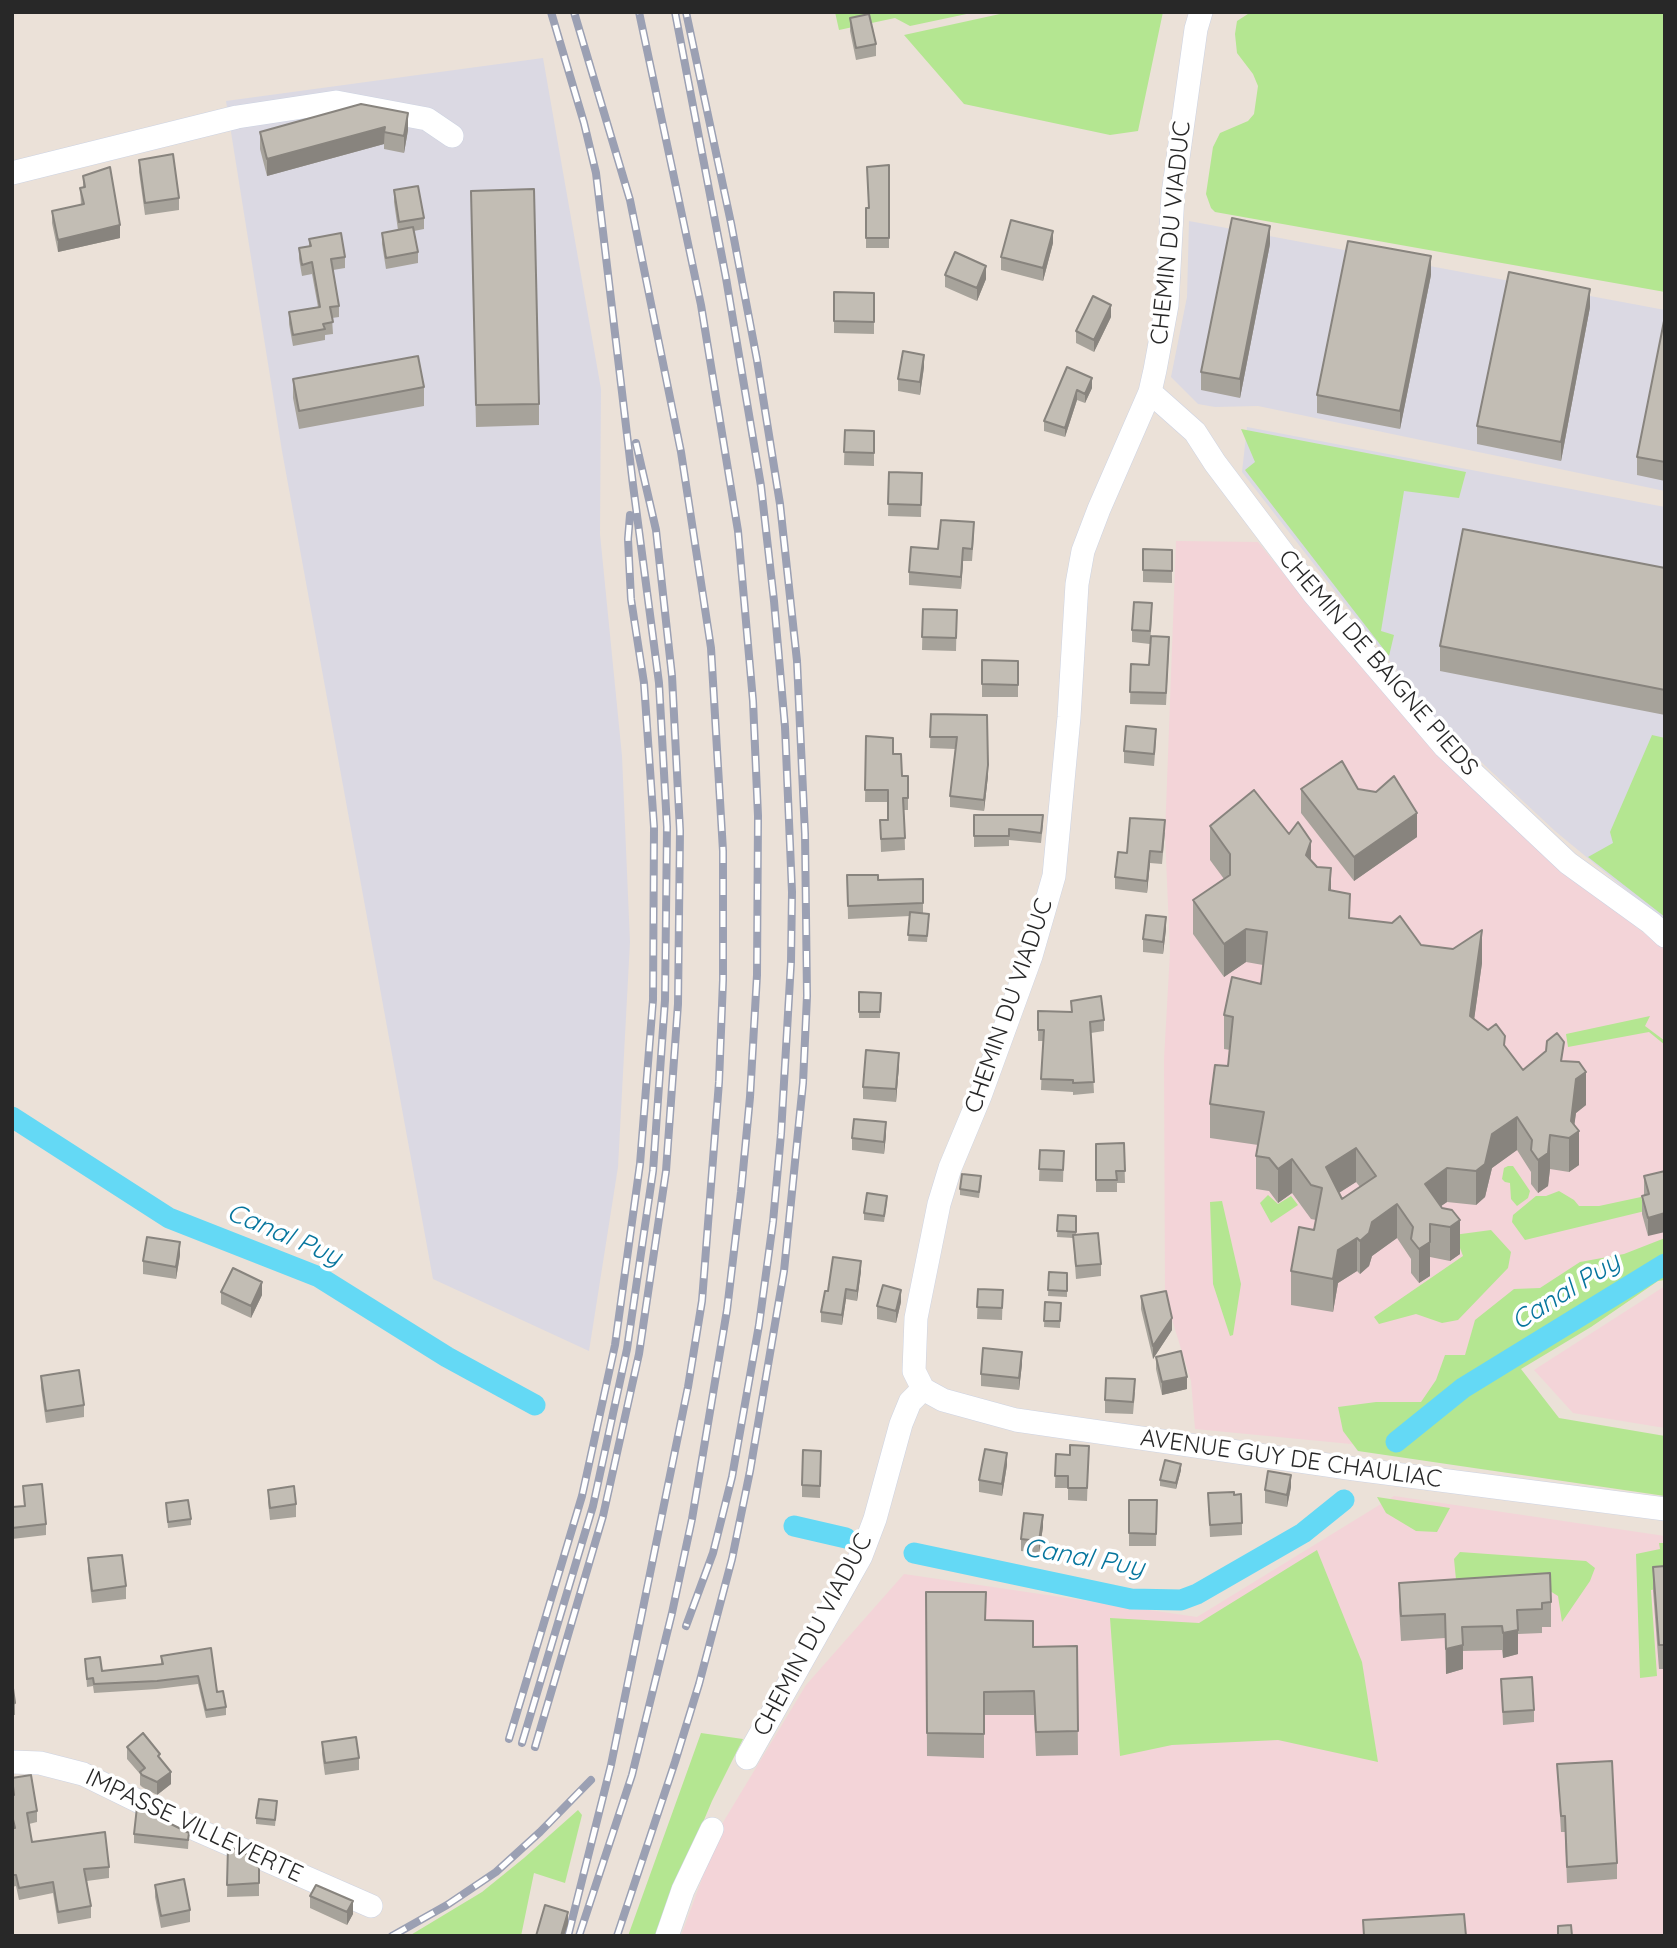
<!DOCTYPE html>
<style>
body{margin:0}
#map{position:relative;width:1677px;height:1948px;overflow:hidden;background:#ebe1d8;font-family:Quicksand,sans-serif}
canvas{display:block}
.frame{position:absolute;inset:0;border:14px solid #282828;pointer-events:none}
</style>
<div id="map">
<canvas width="1677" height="1948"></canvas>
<div class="frame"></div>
</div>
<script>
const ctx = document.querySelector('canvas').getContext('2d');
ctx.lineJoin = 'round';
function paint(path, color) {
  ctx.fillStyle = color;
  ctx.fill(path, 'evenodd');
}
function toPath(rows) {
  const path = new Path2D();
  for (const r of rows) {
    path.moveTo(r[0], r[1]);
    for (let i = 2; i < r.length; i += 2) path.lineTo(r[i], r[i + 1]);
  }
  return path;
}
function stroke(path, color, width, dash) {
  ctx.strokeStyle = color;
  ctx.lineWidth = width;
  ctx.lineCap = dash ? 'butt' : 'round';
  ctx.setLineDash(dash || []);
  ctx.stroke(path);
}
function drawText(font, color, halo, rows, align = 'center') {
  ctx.font = font + ' Quicksand,sans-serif';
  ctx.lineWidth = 7;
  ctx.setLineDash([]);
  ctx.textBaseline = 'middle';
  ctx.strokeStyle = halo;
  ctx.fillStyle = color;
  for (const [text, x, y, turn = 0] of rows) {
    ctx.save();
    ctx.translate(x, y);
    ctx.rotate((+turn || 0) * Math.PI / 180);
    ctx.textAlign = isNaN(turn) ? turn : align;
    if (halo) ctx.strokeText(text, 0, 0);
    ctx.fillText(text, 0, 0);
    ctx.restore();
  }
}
const industrial = toPath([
 [543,58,601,389,600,534,622,756,630,942,618,1167,589,1351,433,1279,282,451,226,101],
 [1189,221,1665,310,1665,491,1258,406,1215,407,1198,404,1171,377,1187,297],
 [1247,427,1665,507,1665,922,1555,831,1434,718,1242,472]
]);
const medical = toPath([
 [1176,541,1258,542,1339,642,1425,739,1545,857,1665,949,1665,1248,1382,1447,1195,1429,1191,1381,1165,1297,1164,1059,1170,952,1165,835],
 [1665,1286,1665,1428,1573,1413,1534,1370],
 [1394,1496,1665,1536,1665,1936,681,1936,722,1824,806,1685,904,1574,1197,1617]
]);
const green = toPath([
 [835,12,976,12,910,26,895,18,839,30],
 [1009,12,1163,12,1138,131,1110,135,964,104,904,35],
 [1251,12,1665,12,1665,292,1215,212,1211,208,1206,194,1213,147,1220,133,1248,121,1254,114,1258,86,1253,74,1237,53,1235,34,1237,21],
 [1241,429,1466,472,1459,498,1404,491,1381,631,1394,635,1389,656,1245,470,1255,462],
 [1652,735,1665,738,1665,917,1588,857,1613,843,1610,832],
 [1650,1016,1645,1026,1665,1041,1665,1045,1649,1032,1568,1047,1566,1034],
 [1508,1166,1513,1166,1530,1191,1528,1198,1517,1206,1511,1199,1510,1183,1505,1182,1502,1179,1504,1168],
 [1559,1191,1574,1200,1579,1206,1599,1206,1641,1197,1645,1211,1525,1240,1512,1222,1513,1215,1536,1196,1546,1196],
 [1268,1195,1278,1204,1291,1196,1298,1205,1271,1223,1260,1203],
 [1222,1201,1241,1284,1233,1335,1230,1336,1213,1284,1210,1202],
 [1491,1230,1511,1252,1508,1268,1458,1320,1442,1323,1416,1314,1379,1324,1374,1317,1463,1256,1457,1240,1446,1236],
 [1665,1238,1665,1280,1658,1281,1591,1327,1521,1369,1559,1418,1665,1436,1665,1496,1358,1451,1343,1431,1338,1407,1376,1402,1421,1402,1436,1380,1445,1355,1465,1355,1475,1320,1514,1289,1540,1288,1580,1262,1624,1254],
 [1377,1497,1450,1508,1437,1532,1416,1531,1386,1513],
 [1659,1543,1665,1543,1665,1588,1651,1590,1657,1676,1640,1678,1636,1554,1660,1549],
 [1317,1550,1362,1662,1378,1762,1278,1740,1172,1745,1120,1756,1110,1618,1199,1623],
 [1460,1552,1586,1561,1595,1568,1590,1581,1562,1622,1558,1596,1550,1591,1457,1590,1454,1559],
 [701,1733,743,1739,712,1801,655,1936,628,1936],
 [578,1810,582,1815,565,1883,534,1873,521,1936,409,1936,482,1892,524,1858]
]);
const canal = toPath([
 [12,1117,169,1218,319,1277,447,1357,535,1405],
 [1396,1442,1463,1388,1665,1264],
 [794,1526,846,1538],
 [914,1553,1131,1599,1181,1600,1197,1594,1303,1533,1344,1500]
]);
const street = toPath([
 [12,173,237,117,336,102,427,119,452,136],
 [1150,392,1195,432,1215,463,1314,594,1445,747,1568,863,1651,923,1665,936],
 [923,1389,914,1371,916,1318,939,1204,950,1168,980,1096,1031,956,1054,876,1069,717,1077,584,1083,551,1099,509,1150,392,1155,370,1167,305,1173,194,1196,29,1201,12],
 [923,1389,943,1400,1016,1420,1355,1469,1665,1509],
 [747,1758,861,1556,875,1519,901,1424,910,1402,923,1389],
 [12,1762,40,1763,83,1774,195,1829,371,1906],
 [667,1936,683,1890,712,1829]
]);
const rail = toPath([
 [675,12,726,278,761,486,774,601,785,727,792,892,791,962,781,1134,773,1222,759,1325,732,1477,713,1553,686,1626],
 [509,1739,582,1496,615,1345,640,1164,653,1000,654,827,644,683,631,599,628,539,630,515],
 [522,1743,593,1506,627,1349,653,1171,665,1000,667,827,659,683,633,485,596,173,584,123,551,12],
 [535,1747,603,1516,639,1354,666,1171,678,1004,680,831,672,676,656,530,636,443],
 [392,1936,447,1905,496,1872,540,1832,591,1780],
 [568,1936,611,1765,688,1387,702,1301,719,1082,723,980,723,851,711,648,681,452,630,200,574,12],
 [579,1936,632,1775,672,1613,692,1519,727,1310,741,1192,750,1097,757,975,758,816,753,701,738,531,701,305,639,12],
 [617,1936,675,1762,699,1684,732,1559,750,1471,784,1271,803,1083,807,996,805,834,797,661,780,504,757,360,731,223,686,12]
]);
const wall = toPath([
 [850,18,876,44,876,56,856,60,850,31],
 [408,130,404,153,384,149,384,144,267,176,260,149,260,132],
 [139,160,179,198,179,210,145,215,139,172],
 [889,165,889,248,866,248,866,208,869,208],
 [83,176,120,238,58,252,52,223,52,211,81,205,80,188,83,187],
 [394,190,424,218,424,229,414,231,418,252,418,263,386,269,382,244,382,233,398,230,394,202],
 [471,191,539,404,539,425,476,427],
 [309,239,345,257,345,268,333,270,339,306,339,317,332,318,333,334,325,335,325,340,293,346,289,324,289,312,318,307,312,274,302,276,299,259,299,248,309,247],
 [1053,243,1043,281,1001,270,1001,257],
 [1270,244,1240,398,1201,390,1201,372],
 [945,275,986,279,977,301,945,287],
 [1431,275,1400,429,1317,413,1317,395],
 [834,292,874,293,874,334,834,333],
 [1590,307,1561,461,1477,444,1477,426],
 [1665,316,1665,481,1637,475,1637,457],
 [1111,317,1094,352,1076,343,1076,331],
 [924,367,920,395,898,391,898,379],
 [1067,367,1092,388,1085,403,1077,400,1065,437,1044,431,1044,421],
 [293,379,424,387,424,406,299,429,293,398],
 [845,430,874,431,874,466,844,465],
 [889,472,922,473,921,517,888,516],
 [974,535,972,561,963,561,961,589,909,585,909,572,938,549],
 [1172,550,1172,583,1143,582,1143,570],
 [1665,568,1665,715,1440,671,1440,646],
 [923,609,957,610,956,651,922,650],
 [1152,616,1150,644,1132,642,1132,630],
 [1169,650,1166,705,1130,704,1131,664,1149,665],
 [982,660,1018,661,1018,697,982,697],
 [931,714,987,715,988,776,984,811,950,807,950,796,955,749,930,748],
 [866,736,893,754,902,776,908,776,908,810,904,810,905,850,881,852,880,820,888,820,888,802,865,802],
 [1156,741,1154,766,1124,763,1124,751],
 [1301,789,1358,789,1417,837,1354,881,1301,813],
 [974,815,1043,825,1041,843,1009,840,1009,846,974,847],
 [1210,826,1289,834,1311,861,1350,918,1421,945,1482,963,1474,1019,1505,1046,1523,1070,1564,1061,1586,1105,1576,1113,1574,1125,1579,1165,1569,1172,1550,1169,1548,1186,1538,1193,1531,1184,1531,1172,1517,1150,1492,1168,1485,1197,1476,1205,1447,1202,1441,1206,1442,1208,1452,1210,1460,1254,1450,1261,1430,1257,1430,1276,1419,1283,1411,1273,1411,1259,1397,1238,1372,1256,1369,1266,1360,1274,1357,1271,1338,1283,1333,1312,1291,1305,1291,1271,1314,1230,1316,1220,1311,1219,1292,1193,1278,1203,1269,1191,1256,1189,1256,1156,1258,1145,1210,1138,1210,1104,1228,1066,1230,1050,1224,1049,1224,1015,1261,984,1263,965,1246,962,1224,977,1193,934,1193,900,1224,879,1210,860],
 [1356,1182,1360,1187,1342,1199,1339,1193],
 [1165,832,1162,864,1150,863,1147,893,1115,889,1115,877,1127,853],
 [847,875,878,880,923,879,923,914,929,920,927,942,908,941,910,916,848,919],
 [1166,929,1163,954,1143,952,1143,939],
 [859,992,881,993,880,1018,859,1018],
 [1071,1001,1104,1020,1104,1031,1091,1033,1094,1093,1073,1095,1073,1092,1041,1090,1043,1041,1038,1041,1038,1011,1071,1012],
 [899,1065,896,1102,863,1099,863,1087],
 [886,1135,884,1154,852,1150,852,1138],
 [1124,1143,1125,1183,1117,1183,1117,1192,1096,1192,1096,1144],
 [1040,1150,1064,1151,1063,1182,1039,1181],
 [1665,1171,1648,1236,1642,1214,1642,1196,1644,1195,1644,1176],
 [981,1182,979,1198,960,1195,960,1189],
 [887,1202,884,1222,864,1220,864,1213],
 [1058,1215,1076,1216,1076,1235,1101,1264,1101,1276,1076,1279,1073,1238,1057,1237],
 [180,1255,176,1279,143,1274,143,1261],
 [861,1271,857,1301,846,1299,842,1325,821,1322,821,1312,828,1291],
 [1049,1272,1067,1273,1067,1297,1048,1296],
 [978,1289,1003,1290,1002,1320,977,1319],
 [221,1292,262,1295,251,1318,221,1304],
 [1141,1296,1172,1330,1153,1359,1141,1309],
 [901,1302,896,1323,877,1319,877,1306],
 [1045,1302,1061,1303,1060,1328,1044,1327],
 [1156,1357,1187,1389,1162,1395,1156,1369],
 [1022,1364,1019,1390,981,1386,981,1374],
 [41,1376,84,1405,84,1417,46,1423,41,1388],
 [1135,1392,1133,1414,1105,1413,1105,1400],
 [1089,1446,1087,1501,1068,1500,1068,1488,1055,1488,1056,1454,1070,1455],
 [821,1451,820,1498,802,1497,802,1485],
 [1007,1465,1002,1496,979,1492,979,1480],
 [1181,1470,1176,1489,1160,1486,1160,1480],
 [23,1486,46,1524,46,1535,12,1539,12,1507,24,1506],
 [1291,1487,1287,1507,1265,1503,1265,1490],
 [268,1490,296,1504,296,1517,270,1520,268,1502],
 [1208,1493,1242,1523,1242,1535,1210,1537],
 [1129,1500,1157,1500,1156,1546,1129,1546],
 [166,1503,191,1519,191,1525,168,1528],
 [1043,1527,1039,1553,1021,1551,1021,1539],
 [88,1558,126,1586,126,1599,92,1603,88,1570],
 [1665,1566,1665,1669,1659,1669,1653,1591,1653,1567],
 [1399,1583,1551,1602,1551,1627,1542,1627,1542,1633,1518,1634,1518,1654,1503,1658,1502,1650,1463,1651,1463,1669,1446,1674,1445,1638,1401,1641,1399,1607],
 [926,1592,986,1620,1033,1647,1077,1646,1078,1755,1036,1756,1034,1715,984,1715,984,1758,927,1756],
 [211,1648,217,1692,226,1707,226,1715,206,1718,198,1684,157,1689,94,1693,93,1686,87,1687,85,1659,102,1671,161,1664,161,1656],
 [1501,1679,1534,1710,1534,1722,1503,1725],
 [12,1681,15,1703,15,1715,12,1715],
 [322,1742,359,1758,359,1770,325,1775,322,1754],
 [127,1747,160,1758,171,1784,157,1795,142,1787,140,1785,140,1774,127,1759],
 [1557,1764,1617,1863,1617,1879,1567,1883,1565,1832,1561,1832],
 [12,1778,37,1811,37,1822,29,1824,32,1842,109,1867,109,1878,87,1881,91,1906,91,1918,58,1924,53,1893,19,1900,16,1886,12,1887],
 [277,1807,275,1826,256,1824,256,1818],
 [189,1833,188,1849,134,1843,134,1834],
 [228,1846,259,1860,259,1896,227,1897],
 [155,1885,190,1910,190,1922,161,1928,155,1897],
 [310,1896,353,1914,347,1925,310,1908]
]);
const shadedWall = toPath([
 [408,113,408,130,404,153,404,136],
 [385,127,384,144,267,176,267,159],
 [120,225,120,238,58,252,58,240],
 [1270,226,1270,244,1240,398,1240,379],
 [1053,231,1053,243,1043,281,1043,268],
 [1431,256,1431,275,1400,429,1400,411],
 [986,266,986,279,977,301,977,288],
 [1590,289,1590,307,1561,461,1561,442],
 [1111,305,1111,317,1094,352,1094,340],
 [924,355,924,367,920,395,920,382],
 [1092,378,1092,388,1085,403,1085,394],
 [1077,390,1077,400,1065,437,1065,428],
 [963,548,963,561,961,589,961,577],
 [988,765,988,776,984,811,984,800],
 [1417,813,1417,837,1354,881,1354,857],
 [1311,841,1311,874,1306,855],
 [1150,851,1150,863,1147,893,1147,881],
 [1331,868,1331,902,1329,890],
 [1166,917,1166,929,1163,954,1163,942],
 [1246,929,1246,962,1224,977,1224,944],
 [1482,930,1482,963,1470,1049,1470,1016],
 [899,1053,899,1065,896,1102,896,1089],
 [1586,1072,1586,1105,1576,1113,1573,1135,1579,1131,1579,1165,1569,1172,1569,1138,1576,1079],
 [1517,1117,1517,1150,1492,1168,1485,1197,1476,1205,1476,1171,1492,1134],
 [886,1122,886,1135,884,1154,884,1142],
 [1550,1135,1550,1169,1548,1186,1538,1193,1538,1160],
 [1356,1148,1356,1182,1326,1201,1326,1167],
 [1292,1159,1292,1193,1278,1203,1278,1169],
 [1447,1168,1447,1202,1425,1217,1425,1184],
 [1397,1204,1397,1238,1372,1256,1369,1266,1360,1274,1360,1241,1372,1222],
 [1665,1213,1665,1232,1648,1236,1648,1218],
 [1460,1220,1460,1254,1450,1261,1450,1227],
 [1357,1238,1357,1271,1338,1283,1333,1312,1333,1279,1338,1250],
 [180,1242,180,1255,176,1279,176,1267],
 [1430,1242,1430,1276,1419,1283,1419,1249],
 [861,1261,861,1271,857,1301,857,1291],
 [262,1282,262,1295,251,1318,251,1306],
 [846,1289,846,1299,842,1325,842,1315],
 [901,1290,901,1302,896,1323,896,1311],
 [1172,1318,1172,1330,1153,1359,1153,1346],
 [1022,1352,1022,1364,1019,1390,1019,1378],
 [1187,1377,1187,1389,1162,1395,1162,1382],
 [1007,1453,1007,1465,1002,1496,1002,1484],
 [1181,1464,1181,1470,1176,1489,1176,1483],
 [1291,1475,1291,1487,1287,1507,1287,1495],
 [1043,1515,1043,1527,1039,1553,1039,1541],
 [1518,1630,1518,1654,1503,1658,1503,1633],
 [1463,1645,1463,1669,1446,1674,1446,1649],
 [171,1772,171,1784,157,1795,157,1782],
 [353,1901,353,1914,347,1925,347,1912],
 [568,1912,568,1924,564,1936,561,1936]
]);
const building = toPath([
 [869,14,876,44,856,48,850,18,869,14],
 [361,104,408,113,404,136,384,132,385,127,267,159,260,132,361,104],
 [173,154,179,198,145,203,139,160,173,154],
 [889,165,889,238,866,238,866,208,869,208,867,167,889,165],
 [110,167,120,225,58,240,52,211,84,204,80,188,85,187,83,176,110,167],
 [418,186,424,218,399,222,394,190,418,186],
 [534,189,539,404,476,405,471,191,534,189],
 [1232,218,1270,226,1240,379,1201,372,1232,218],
 [1011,220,1053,231,1043,268,1001,257,1011,220],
 [413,227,418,252,386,258,382,233,413,227],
 [341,233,345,257,331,259,339,306,330,307,333,322,323,324,325,329,293,335,289,312,320,307,312,262,302,265,299,248,311,246,309,239,341,233],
 [1348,241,1431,256,1400,411,1317,395,1348,241],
 [955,252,986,266,977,288,945,275,955,252],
 [1509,272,1590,289,1561,442,1477,426,1509,272],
 [834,292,874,293,874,322,834,321,834,292],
 [1093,296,1111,305,1094,340,1076,331,1093,296],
 [1665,316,1665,462,1637,457,1665,316],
 [903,351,924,355,920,382,898,379,903,351],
 [418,356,424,387,299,411,293,379,418,356],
 [1067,367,1092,378,1085,394,1077,390,1065,428,1044,421,1067,367],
 [845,430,874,431,874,453,844,452,845,430],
 [889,472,922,473,921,505,888,504,889,472],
 [941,520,974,522,972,549,963,548,961,577,909,572,911,547,938,549,941,520],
 [1463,529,1665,568,1665,690,1440,646,1463,529],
 [1143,549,1172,550,1172,571,1143,570,1143,549],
 [1134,602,1152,603,1150,631,1132,630,1134,602],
 [923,609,957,610,956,638,922,637,923,609],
 [1151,636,1169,637,1166,693,1130,692,1131,664,1149,665,1151,636],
 [982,660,1018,661,1018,685,982,684,982,660],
 [931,714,987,715,988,765,984,800,950,796,957,737,930,737,931,714],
 [1126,726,1156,729,1154,754,1124,751,1126,726],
 [866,736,893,738,893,754,901,754,902,776,908,776,908,798,903,798,905,838,881,839,880,820,888,820,888,790,865,790,866,736],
 [1342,761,1358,789,1376,792,1394,776,1417,813,1354,857,1301,789,1342,761],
 [1254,790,1289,834,1298,822,1311,841,1306,855,1317,867,1331,868,1329,890,1350,894,1349,918,1392,923,1400,916,1421,945,1453,949,1482,930,1470,1016,1488,1030,1496,1024,1505,1036,1504,1045,1523,1070,1546,1051,1547,1041,1557,1033,1564,1042,1561,1061,1579,1062,1586,1072,1576,1079,1571,1121,1579,1131,1569,1138,1550,1135,1548,1153,1538,1160,1531,1150,1532,1140,1517,1117,1492,1134,1485,1164,1476,1171,1447,1168,1425,1184,1442,1208,1452,1210,1460,1220,1450,1227,1430,1224,1430,1242,1419,1249,1411,1239,1413,1227,1397,1204,1372,1222,1369,1233,1360,1241,1357,1238,1338,1250,1333,1279,1291,1271,1299,1227,1314,1230,1322,1188,1311,1185,1292,1159,1278,1169,1269,1158,1256,1156,1264,1112,1210,1104,1215,1065,1228,1066,1233,1017,1224,1015,1232,977,1261,984,1267,932,1246,929,1224,944,1193,900,1230,875,1230,854,1210,826,1254,790],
 [1356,1148,1376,1176,1342,1199,1326,1167,1356,1148],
 [974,815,1043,815,1041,833,1009,829,1009,836,974,836,974,815],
 [1130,818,1165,820,1162,852,1150,851,1147,881,1115,877,1118,852,1127,853,1130,818],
 [847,875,878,875,878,880,923,879,923,903,848,906,847,875],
 [910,912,929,914,927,936,908,935,910,912],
 [1146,915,1166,917,1163,942,1143,939,1146,915],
 [859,992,881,993,880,1012,859,1012,859,992],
 [1101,996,1104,1020,1090,1022,1094,1082,1073,1083,1073,1080,1041,1079,1044,1030,1038,1030,1038,1011,1072,1012,1071,1001,1101,996],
 [866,1050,899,1053,896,1089,863,1087,866,1050],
 [854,1119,886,1122,884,1142,852,1138,854,1119],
 [1124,1143,1125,1171,1116,1171,1117,1180,1096,1180,1096,1144,1124,1143],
 [1040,1150,1064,1151,1063,1170,1039,1169,1040,1150],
 [1665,1171,1665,1213,1648,1218,1642,1196,1649,1194,1644,1176,1665,1171],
 [962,1174,981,1176,979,1192,960,1189,962,1174],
 [867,1193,887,1196,884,1216,864,1213,867,1193],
 [1058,1215,1076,1216,1076,1232,1057,1231,1058,1215],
 [1098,1233,1101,1264,1076,1266,1073,1235,1098,1233],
 [147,1237,180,1242,176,1267,143,1261,147,1237],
 [833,1257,861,1261,857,1291,846,1289,842,1315,821,1312,825,1291,828,1291,833,1257],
 [233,1268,262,1282,251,1306,221,1292,233,1268],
 [1049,1272,1067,1273,1067,1291,1048,1290,1049,1272],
 [883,1285,901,1290,896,1311,877,1306,883,1285],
 [978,1289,1003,1290,1002,1308,977,1307,978,1289],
 [1166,1291,1172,1318,1153,1346,1141,1296,1166,1291],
 [1045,1302,1061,1303,1060,1321,1044,1321,1045,1302],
 [983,1348,1022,1352,1019,1378,981,1374,983,1348],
 [1181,1351,1187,1377,1162,1382,1156,1357,1181,1351],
 [79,1370,84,1405,46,1411,41,1376,79,1370],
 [1106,1378,1135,1379,1133,1402,1105,1400,1106,1378],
 [1070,1445,1089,1446,1087,1488,1068,1488,1068,1476,1055,1476,1056,1454,1070,1455,1070,1445],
 [985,1449,1007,1453,1002,1484,979,1480,985,1449],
 [803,1450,821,1451,820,1486,802,1485,803,1450],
 [1165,1460,1181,1464,1176,1483,1160,1480,1165,1460],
 [1268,1471,1291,1475,1287,1495,1265,1490,1268,1471],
 [42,1484,46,1524,12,1528,12,1507,25,1506,23,1486,42,1484],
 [294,1486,296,1504,270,1508,268,1490,294,1486],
 [1234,1492,1234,1495,1241,1494,1242,1523,1210,1525,1208,1493,1234,1492],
 [188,1500,191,1519,168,1522,166,1503,188,1500],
 [1129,1500,1157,1500,1156,1534,1129,1533,1129,1500],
 [1024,1513,1043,1515,1039,1541,1021,1539,1024,1513],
 [122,1555,126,1586,92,1591,88,1558,122,1555],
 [1665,1566,1665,1645,1659,1645,1653,1567,1665,1566],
 [1550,1573,1551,1602,1542,1603,1542,1609,1517,1610,1518,1630,1503,1633,1502,1626,1462,1627,1463,1645,1446,1649,1445,1614,1401,1616,1399,1583,1550,1573],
 [926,1592,986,1592,985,1620,1033,1621,1033,1647,1077,1646,1078,1731,1036,1732,1034,1691,984,1692,984,1734,927,1733,926,1592],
 [211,1648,217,1692,223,1691,226,1707,206,1710,198,1676,157,1681,94,1684,93,1678,87,1679,85,1659,100,1657,102,1671,163,1664,161,1656,211,1648],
 [1532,1677,1534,1710,1503,1712,1501,1679,1532,1677],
 [12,1681,15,1703,12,1704,12,1681],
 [143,1733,160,1754,158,1756,171,1772,157,1782,142,1775,140,1772,145,1768,127,1747,143,1733],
 [356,1737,359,1758,325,1763,322,1742,356,1737],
 [1612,1761,1617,1863,1567,1867,1565,1816,1561,1816,1557,1764,1612,1761],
 [31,1775,37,1811,27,1813,32,1842,105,1832,109,1867,84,1869,91,1906,58,1912,53,1882,19,1888,16,1875,12,1875,12,1828,15,1828,12,1815,12,1795,14,1795,12,1778,31,1775],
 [259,1799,277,1801,275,1820,256,1818,259,1799],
 [137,1807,189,1833,188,1840,134,1834,137,1807],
 [228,1846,259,1860,259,1883,227,1885,228,1846],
 [184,1879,190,1910,161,1916,155,1885,184,1879],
 [316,1885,353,1901,347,1912,310,1896,316,1885],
 [545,1905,568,1912,561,1936,536,1936,545,1905],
 [1464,1914,1466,1936,1364,1936,1363,1920,1464,1914],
 [1571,1925,1572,1936,1558,1936,1558,1926,1571,1925]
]);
const streetNames = [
 ["CHEMIN DU VIADUC",1171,233,-84],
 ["CHEMIN DE BAIGNE PIEDS",1378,663,49],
 ["CHEMIN DU VIADUC",1009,1006,-71],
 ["AVENUE GUY DE CHAULIAC",1291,1459,8],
 ["CHEMIN DU VIADUC",813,1635,-62],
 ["IMPASSE VILLEVERTE",194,1826,25]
];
const waterNames = [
 ["Canal Puy",284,1235,23],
 ["Canal Puy",1566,1292,-32],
 ["Canal Puy",1084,1558,10]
];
paint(industrial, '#dbd9e3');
paint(medical, '#f3d4d8');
paint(green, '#b4e691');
stroke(canal, '#64d9f5', 21);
stroke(street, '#cdd3e2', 24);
stroke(street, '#fff', 23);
stroke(rail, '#9ba0b3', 8);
stroke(rail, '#fff', 5, [16]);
paint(wall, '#a7a39b');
paint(shadedWall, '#88847e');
paint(building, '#c2bdb4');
stroke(building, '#88847e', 2);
drawText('24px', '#282828', '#fff', streetNames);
drawText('italic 26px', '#06759d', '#fff', waterNames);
</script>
